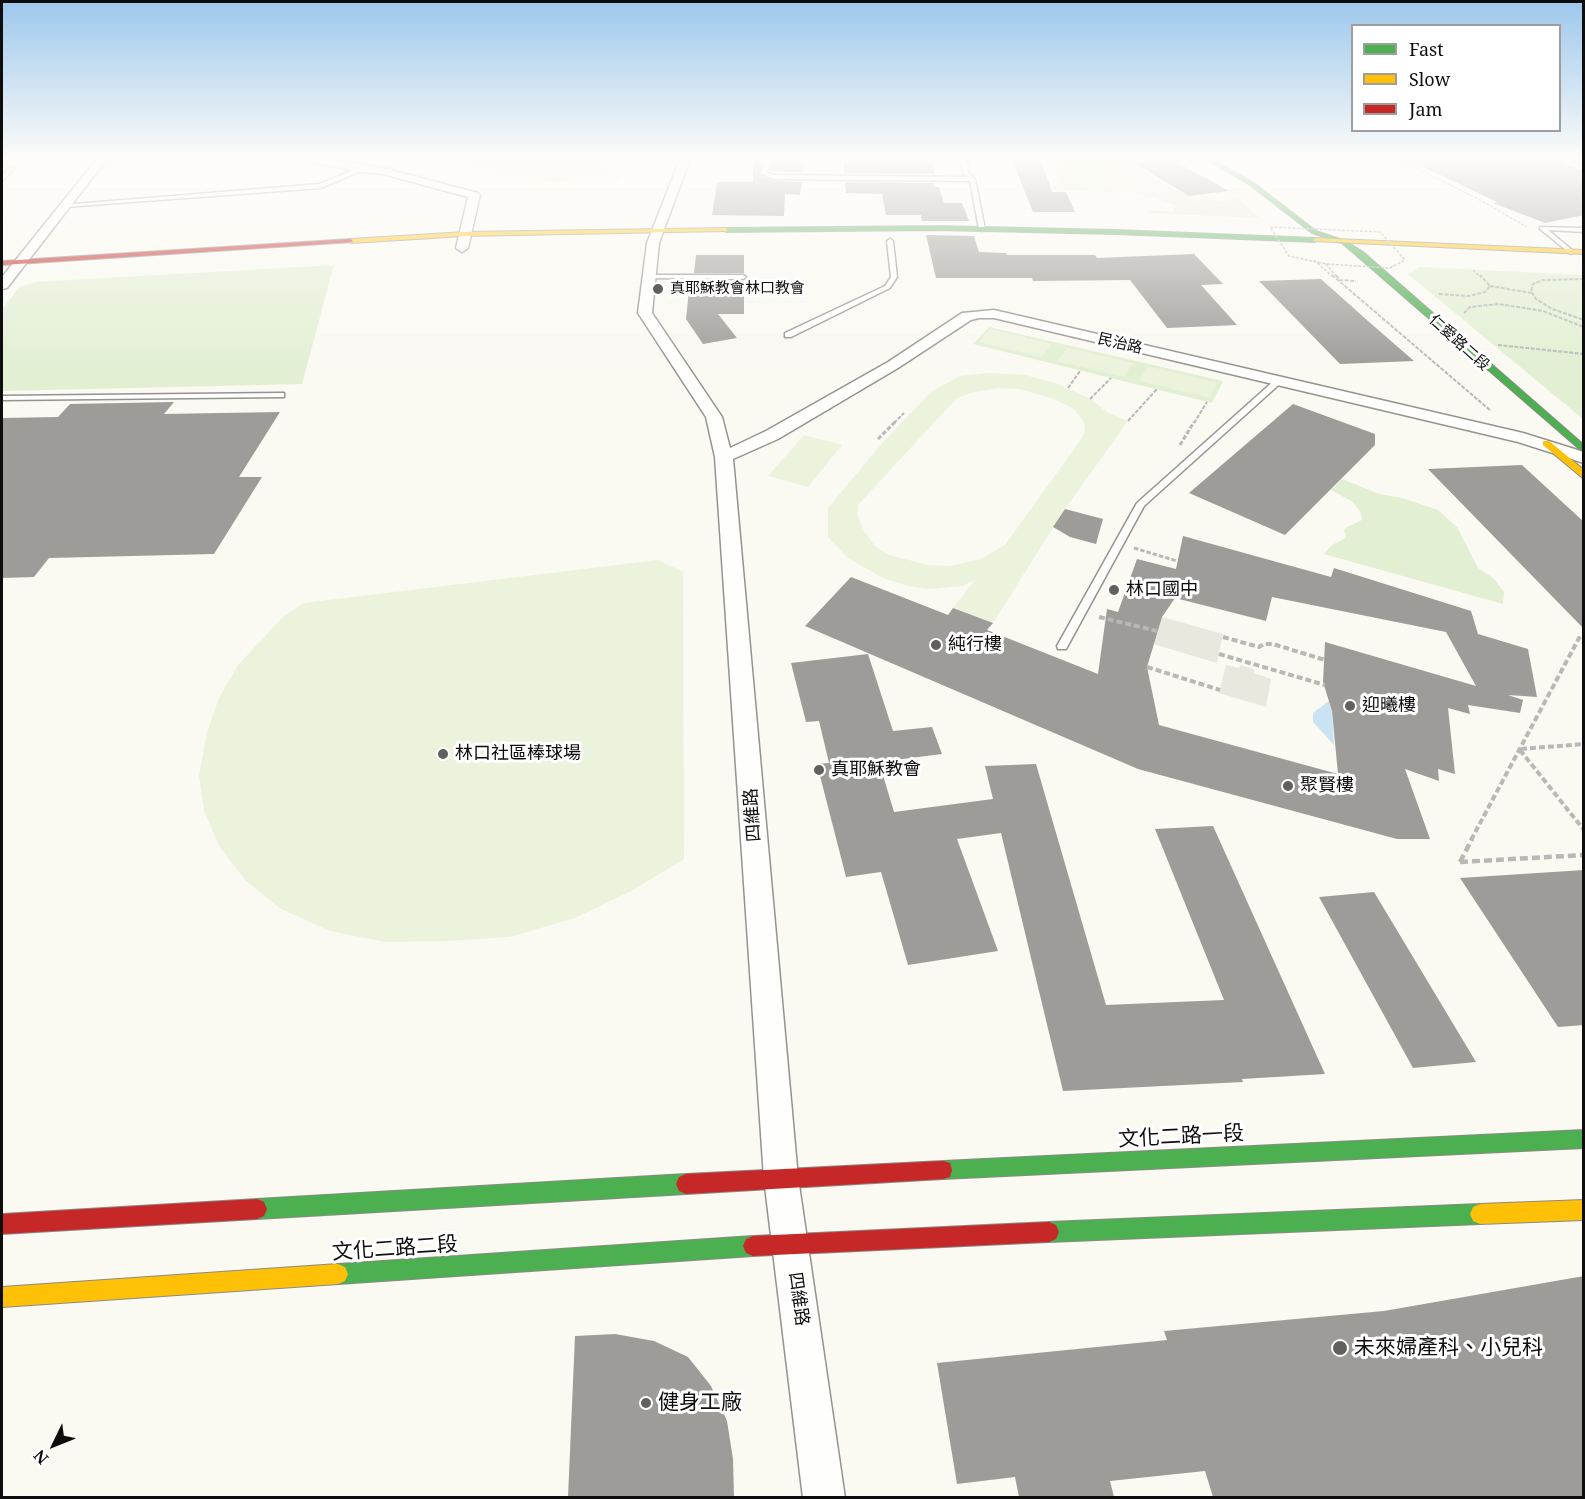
<!DOCTYPE html>
<meta charset="utf-8">
<style>
body{margin:0}
#map{position:relative;width:1585px;height:1499px;overflow:hidden;background:#faf9f2;font-family:"Noto Serif",serif}
canvas{display:block}
.frame{position:absolute;inset:0;border:3px solid #0d0d0d;pointer-events:none}
.legend{position:absolute;left:1351px;top:24px;width:210px;height:108px;box-sizing:border-box;background:#fff;border:2px solid #9e9e9e;margin:0;padding:8px 10px;list-style:none;font-size:18px;color:#0d0d0d}
.legend li{display:flex;align-items:center;gap:12px;height:30px}
.legend b{width:30px;border:2px solid #9e9e9e}
.north{position:absolute;left:24px;top:1415px;width:60px;height:60px;-webkit-text-stroke:4px #fff;paint-order:stroke;rotate:227deg;font-size:16px;font-weight:700;line-height:24px;text-align:center;color:#0d0d0d}
.north::after{content:'';display:block;margin:auto;width:21px;height:27px;background:#0d0d0d;clip-path:polygon(50% 0,100% 100%,50% 72%,0 100%)}
</style>
<div id="map">
<canvas width="1585" height="1499"></canvas>
<div class="frame"></div>
<ul class="legend">
<li><b style="height:8px;background:#4caf50"></b>Fast</li>
<li><b style="height:8px;background:#ffc107"></b>Slow</li>
<li><b style="height:8px;background:#c62828"></b>Jam</li>
</ul>
<div class="north">N</div>
</div>
<script>
const ctx = document.querySelector('canvas').getContext('2d');
ctx.lineJoin = 'round';
function paint(path, color) {
  ctx.fillStyle = color;
  ctx.fill(path, 'evenodd');
}
function toPath(rows) {
  const path = new Path2D();
  for (const r of rows) {
    path.moveTo(r[0], r[1]);
    for (let i = 2; i < r.length; i += 2) path.lineTo(r[i], r[i + 1]);
  }
  return path;
}
function stroke(path, color, width, dash) {
  ctx.strokeStyle = color;
  ctx.lineWidth = width;
  ctx.lineCap = dash ? 'butt' : 'round';
  ctx.setLineDash(dash || []);
  ctx.stroke(path);
}
function drawText(font, color, halo, rows, align = 'center') {
  ctx.font = font + ' "Noto Serif","Noto Sans TC",serif';
  ctx.lineWidth = 6;
  ctx.setLineDash([]);
  ctx.textBaseline = 'middle';
  ctx.strokeStyle = halo;
  ctx.fillStyle = color;
  for (const [text, x, y, turn = 0] of rows) {
    ctx.save();
    ctx.translate(x, y);
    ctx.rotate((+turn || 0) * Math.PI / 180);
    ctx.textAlign = isNaN(turn) ? turn : align;
    if (halo) ctx.strokeText(text, 0, 0);
    ctx.fillText(text, 0, 0);
    ctx.restore();
  }
}
const green = toPath([
 [1089,162,1118,168,1136,179,1124,182,1111,176,1116,183,1101,187,1061,185,1056,170,1058,166,1064,163],
 [334,265,302,384,2,391,2,310,19,287,36,282],
 [1420,267,1583,275,1583,419,1408,274],
 [989,327,1223,381,1212,403,973,344],
 [1342,479,1379,494,1402,498,1438,510,1457,527,1478,568,1493,578,1504,592,1503,604,1324,554,1332,545,1346,538,1344,530,1347,527,1362,520,1361,513,1353,502,1331,490]
]);
const pitch = toPath([
 [465,159,588,159,623,178,607,182,589,171,584,178,574,181,549,182,466,165],
 [990,329,1052,344,1042,357,979,342],
 [1067,348,1133,363,1124,377,1057,361],
 [1147,366,1217,383,1210,398,1139,381],
 [988,373,1025,375,1058,384,1090,399,1107,412,1128,421,1065,509,993,623,953,608,975,580,962,586,951,587,930,589,908,586,883,578,848,558,828,537,828,508,884,441,931,392,960,376],
 [997,388,1020,389,1054,399,1074,409,1084,422,1085,430,1082,438,1005,545,981,559,950,566,927,565,909,560,889,555,875,546,864,531,858,517,858,505,956,399,970,393],
 [804,435,842,445,808,487,768,476],
 [658,560,683,572,684,859,633,890,575,918,510,937,448,941,385,942,330,931,281,909,246,881,219,846,204,810,199,776,207,732,219,698,238,665,284,616,304,603]
]);
const plaza = toPath([
 [1102,159,1121,159,1128,162,1195,201,1203,199,1225,201,1236,197,1260,218,1148,213,1147,210,1173,211,1177,206,1136,193,1053,190,1051,185,1101,187,1115,184,1100,179,1111,176,1124,182,1135,179],
 [1162,617,1223,634,1217,663,1153,644],
 [1226,665,1239,668,1240,665,1254,669,1254,673,1271,679,1266,707,1219,693]
]);
const water = toPath([
 [1329,701,1332,711,1334,745,1313,722,1313,713]
]);
const building = toPath([
 [753,159,763,159,760,176,774,181,802,182,800,195,785,194,784,216,712,215,717,182,753,182],
 [773,159,804,159,803,173,770,171],
 [844,159,934,159,934,174,844,173],
 [1171,159,1229,191,1189,196,1134,163],
 [1407,159,1554,159,1584,171,1584,215,1545,223,1493,203,1497,202],
 [1013,162,1042,163,1052,192,1066,192,1075,212,1033,212],
 [845,182,934,183,934,187,939,187,944,203,962,203,969,221,922,221,921,215,886,215,882,194,846,193],
 [926,235,974,236,979,252,1006,253,1007,255,1095,255,1097,258,1194,254,1223,284,1201,285,1237,325,1167,328,1130,280,1033,281,1032,278,936,278],
 [696,255,744,255,744,273,694,273],
 [1321,279,1368,321,1414,361,1340,364,1259,281],
 [690,281,744,281,744,314,718,314,737,338,703,344,686,319],
 [174,402,164,414,280,412,239,477,262,477,214,554,49,558,34,577,2,578,2,418,58,417,70,404],
 [1293,404,1375,434,1375,445,1285,535,1189,493],
 [1522,465,1584,522,1584,629,1428,469],
 [1065,509,1103,519,1096,544,1070,537,1053,527],
 [1183,536,1331,577,1334,568,1471,611,1478,634,1528,649,1537,697,1508,695,1523,700,1520,713,1468,705,1470,714,1448,708,1455,774,1438,769,1439,781,1405,769,1430,839,1397,839,1138,769,805,626,851,577,948,615,953,608,993,623,987,630,1098,674,1107,609,1118,612,1137,559,1176,569],
 [1272,597,1446,632,1476,686,1325,642,1323,682,1332,711,1338,774,1159,725,1147,667,1162,617,1175,598,1266,621],
 [868,654,893,731,932,727,942,754,879,762,894,812,993,799,985,766,1036,764,1106,1005,1224,1000,1155,829,1213,826,1325,1074,1242,1079,1243,1082,1063,1091,1001,833,957,839,998,951,908,965,881,872,846,877,817,764,829,763,819,721,806,722,791,663],
 [1584,870,1584,1025,1558,1027,1460,878],
 [1374,892,1476,1062,1413,1068,1319,897],
 [1584,1276,1584,1497,1213,1497,1205,1471,1110,1481,1114,1497,1019,1497,1015,1477,957,1484,937,1363,1167,1340,1164,1331,1384,1311],
 [615,1334,654,1341,688,1357,711,1386,727,1421,733,1459,734,1497,568,1497,575,1336]
]);
const pathFar4 = toPath([
 [1398,159,1478,199,1527,227],
 [1495,159,1559,187],
 [1314,260,1333,277],
 [1326,264,1337,277],
 [1473,270,1481,277]
]);
const pathFar3 = toPath([
 [1332,275,1491,411],
 [1336,275,1340,280,1356,281],
 [1584,279,1543,280,1533,284,1531,291,1536,299,1552,309,1584,320],
 [1490,286,1531,293],
 [1439,294,1468,296,1485,292,1490,286,1480,275],
 [1464,313,1470,307,1499,304,1543,311,1584,327],
 [1498,345,1584,354],
 [1068,388,1080,371],
 [1090,399,1111,378],
 [1128,421,1157,389],
 [894,423,904,413],
 [1194,423,1207,402]
]);
const pathFar2 = toPath([
 [878,439,895,422],
 [1180,445,1194,422],
 [1134,548,1177,561]
]);
const pathFar1 = toPath([
 [1099,617,1157,631],
 [1223,637,1259,647,1264,644,1273,644,1325,660],
 [1219,654,1325,685],
 [1147,667,1220,690],
 [1521,749,1584,744],
 [1520,750,1584,830],
 [1471,840,1579,638,1584,643]
]);
const path = toPath([
 [1460,862,1472,839],
 [1460,862,1584,855]
]);
const lane = toPath([
 [765,159,771,159,767,173,774,175,967,177,963,173,960,159,966,159,969,173,975,179,985,229,982,231,979,229,970,181,774,179,761,174,765,159],
 [361,167,363,170,321,188,65,207,62,205,320,184,361,167],
 [9,168,14,169,2,181,2,176,9,168],
 [1540,227,1584,228,1584,232,1548,230,1573,251,1574,252,1571,254,1540,229,1540,227],
 [890,239,893,241,897,277,890,288,791,337,785,337,785,333,885,286,891,277,887,241,890,239],
 [647,275,743,275,746,277,743,279,649,278,647,277,647,275],
 [1276,379,1283,381,1144,506,1066,649,1058,649,1057,646,1137,503,1276,379],
 [281,393,284,393,284,397,2,400,2,396,281,393]
]);
const street = toPath([
 [97,159,107,159,7,288,2,289,2,277,97,159],
 [306,159,326,159,383,168,478,193,480,195,468,248,462,252,456,248,468,197,383,174,361,172,311,162,306,159],
 [680,159,690,159,659,243,652,313,722,417,730,448,766,431,888,362,962,313,994,310,1523,433,1584,452,1584,463,1518,442,994,318,979,318,971,320,898,368,778,439,733,459,798,1178,845,1498,803,1498,764,1178,715,457,706,417,638,313,647,243,680,159],
 [1572,159,1584,159,1584,165,1573,161,1572,159]
]);
const fast = toPath([
 [1205,159,1212,159,1254,183,1316,231,1346,241,1363,252,1584,445,1584,453,1357,256,1342,243,1312,233,1250,185,1205,159],
 [937,226,1116,230,1315,238,1318,240,1315,242,1116,234,937,230,726,232,723,230,726,228,937,226],
 [1584,1130,1584,1148,943,1179,936,1177,934,1170,936,1163,943,1161,1584,1130],
 [686,1174,693,1177,696,1184,693,1191,686,1194,257,1219,250,1216,247,1209,250,1202,257,1199,686,1174],
 [1480,1204,1487,1207,1490,1214,1487,1221,1480,1224,1049,1242,1042,1239,1039,1232,1042,1225,1049,1222,1480,1204],
 [753,1236,760,1239,763,1246,760,1253,753,1256,338,1284,331,1281,328,1274,331,1267,338,1264,753,1236]
]);
const slow = toPath([
 [726,228,728,231,465,236,351,243,348,241,351,239,465,232,726,228],
 [1315,238,1584,250,1584,254,1313,241,1315,238],
 [1543,441,1549,441,1584,470,1584,479,1543,445,1543,441],
 [1584,1200,1584,1220,1480,1224,1473,1221,1470,1214,1473,1207,1480,1204,1584,1200],
 [338,1264,345,1267,348,1274,345,1281,338,1284,2,1307,2,1287,338,1264]
]);
const jam = toPath([
 [351,239,353,242,2,265,2,261,351,239],
 [943,1161,950,1163,952,1170,950,1177,943,1179,686,1194,679,1191,676,1184,679,1177,686,1174,943,1161],
 [257,1199,264,1202,267,1209,264,1216,257,1219,2,1234,2,1214,257,1199],
 [1049,1222,1056,1225,1059,1232,1056,1239,1049,1242,753,1256,746,1253,743,1246,746,1239,753,1236,1049,1222]
]);
const pathBridge = toPath([
 [1270,227,1380,232,1405,260,1390,268,1326,264,1289,256,1270,227]
]);
const markers = [
 [658,289,6,"#60605d"],
 [1114,590,6,"#60605d"],
 [936,645,6,"#60605d"],
 [1350,706,6,"#60605d"],
 [443,754,6,"#60605d"],
 [819,770,6,"#60605d"],
 [1288,786,6,"#60605d"],
 [1340,1348,8,"#60605d"],
 [646,1403,6,"#60605d"]
];
const farPoinames = [
 ["真耶穌教會林口教會",670,289]
];
const farStreetnames = [
 ["仁愛路二段",1459,343,42],
 ["民治路",1120,344,13]
];
const poiNames = [
 ["林口國中",1126,590],
 ["純行樓",948,645],
 ["迎曦樓",1362,706],
 ["林口社區棒球場",455,754],
 ["真耶穌教會",831,770],
 ["聚賢樓",1300,786]
];
const streetNames = [
 ["四維路",753,815,-94],
 ["四維路",798,1299,82]
];
const nearStreetnames = [
 ["文化二路一段",1181,1137,-3],
 ["文化二路二段",395,1249,-4]
];
const nearPoinames = [
 ["未來婦產科、小兒科",1354,1348],
 ["健身工廠",658,1403]
];
paint(green, '#e2efd3');
paint(pitch, '#ecf3dd');
paint(plaza, '#eae8de');
paint(water, '#cae3f2');
paint(building, '#9d9c98');
stroke(lane, '#949390', 3);
stroke(street, '#949390', 3);
stroke(fast, '#8a8a87', 2);
stroke(slow, '#8a8a87', 2);
stroke(jam, '#8a8a87', 2);
stroke(pathFar4, '#b8b8b6', 1.5, [3, 1.5]);
stroke(pathFar3, '#b8b8b6', 2, [4, 1.5]);
stroke(pathFar2, '#b8b8b6', 3, [4.5, 2]);
stroke(pathFar1, '#b8b8b6', 4, [6, 3]);
stroke(path, '#b8b8b6', 4.5, [8, 4]);
paint(lane, '#fefefd');
paint(street, '#fefefd');
paint(fast, '#4caf50');
paint(slow, '#ffc107');
paint(jam, '#c62828');
stroke(pathBridge, '#b8b8b6', 1.5, [3, 1.5]);
const sky = ctx.createLinearGradient(0, 0, 0, 369);
sky.addColorStop(0, '#9cc7ec');
sky.addColorStop(0.43, '#fdfcf9');
sky.addColorStop(1, '#fdfcf900');
ctx.fillStyle = sky;
ctx.fillRect(0, 0, 1585, 369);
for (const [x, y, r, color] of markers) {
  const dot = new Path2D();
  dot.arc(x, y, r, 0, 2 * Math.PI);
  ctx.fillStyle = color;
  ctx.fill(dot);
  stroke(dot, '#fff', 2);
}
drawText('15px', '#0d0d0d', '#fff', farPoinames, 'left');
drawText('15px', '#0d0d0d', '#fff', farStreetnames);
drawText('18px', '#0d0d0d', '#fff', poiNames, 'left');
drawText('18px', '#0d0d0d', '#fff', streetNames);
drawText('21px', '#0d0d0d', '#fff', nearStreetnames);
drawText('21px', '#0d0d0d', '#fff', nearPoinames, 'left');
</script>
